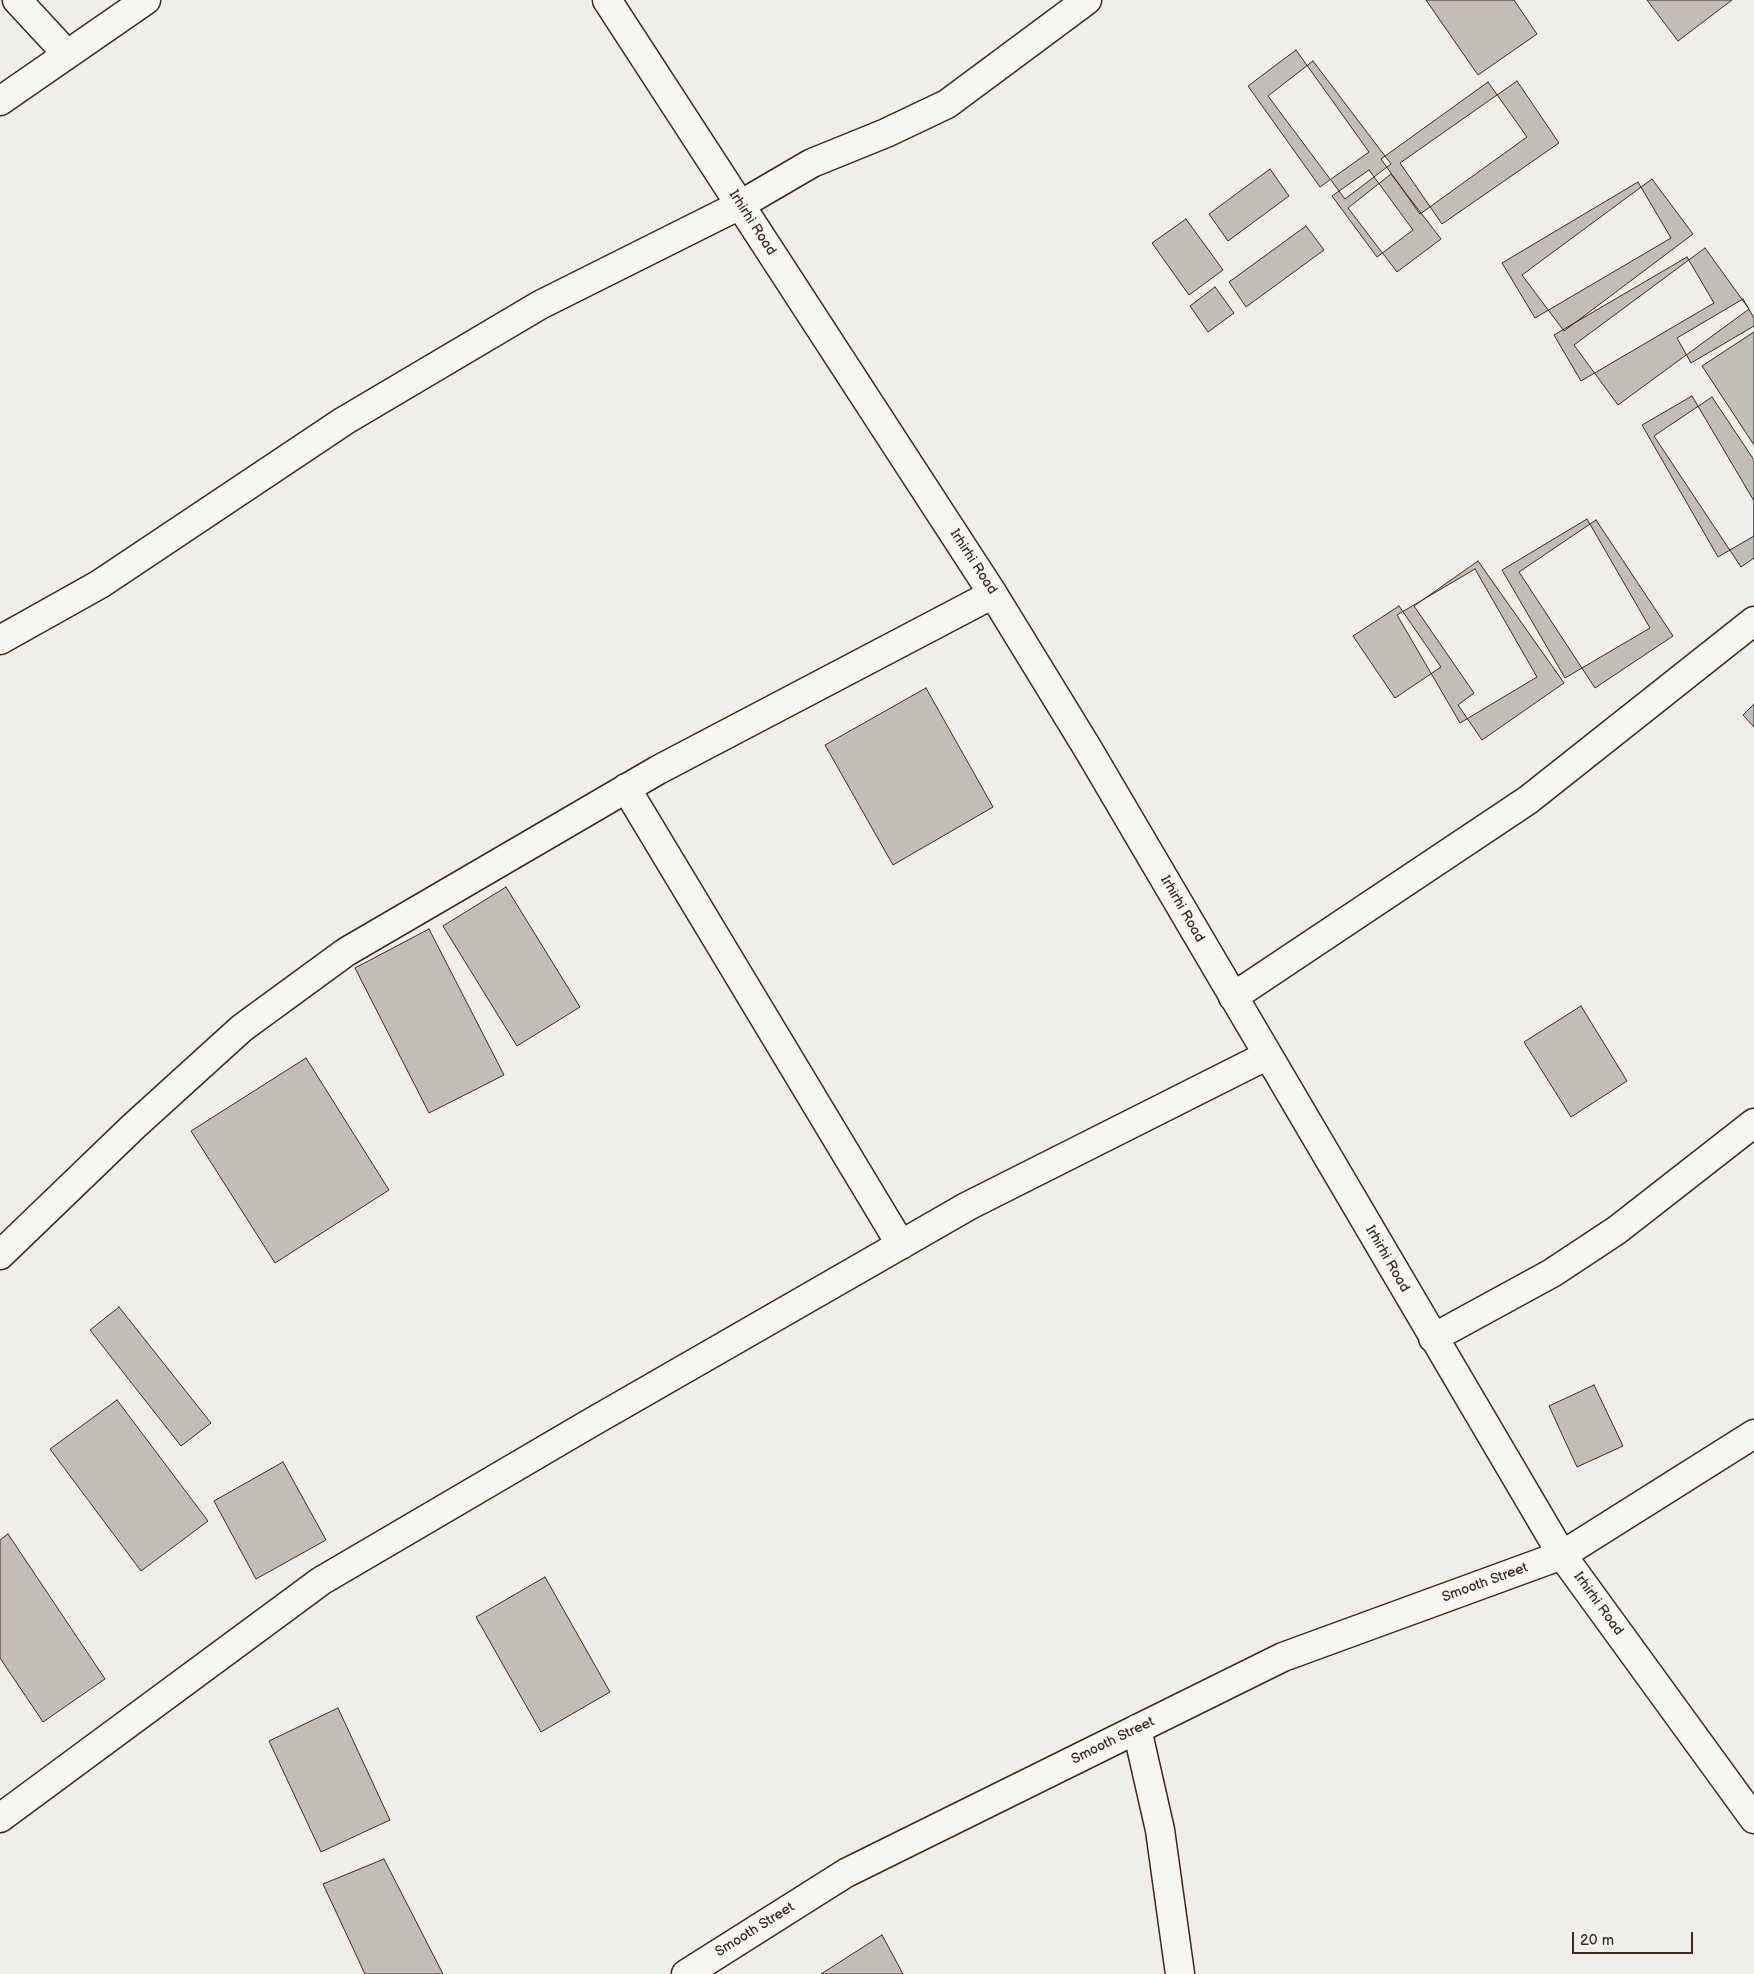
<!DOCTYPE html>
<style>
body{margin:0}
#map{position:relative;width:1754px;height:1974px;overflow:hidden;background:#efeeea;font-family:"Balsamiq Sans",sans-serif}
canvas{display:block}
.scale{position:absolute;left:1572px;top:1932px;width:121px;height:22px;box-sizing:border-box;border:2px solid #3b2a1e;border-top:0;padding-left:6px;font-size:15px;line-height:18px;white-space:nowrap;color:#3b2a1e;-webkit-text-stroke:4px #f6f6f2;paint-order:stroke}
</style>
<div id="map">
<canvas width="1754" height="1974"></canvas>
<div class="scale">20 m</div>
</div>
<script>
const ctx = document.querySelector('canvas').getContext('2d');
ctx.lineJoin = 'round';
function paint(path, color) {
  ctx.fillStyle = color;
  ctx.fill(path, 'evenodd');
}
function toPath(rows) {
  const path = new Path2D();
  for (const r of rows) {
    path.moveTo(r[0], r[1]);
    for (let i = 2; i < r.length; i += 2) path.lineTo(r[i], r[i + 1]);
  }
  return path;
}
function stroke(path, color, width, dash) {
  ctx.strokeStyle = color;
  ctx.lineWidth = width;
  ctx.lineCap = dash ? 'butt' : 'round';
  ctx.setLineDash(dash || []);
  ctx.stroke(path);
}
function drawText(font, color, halo, rows, align = 'center') {
  ctx.font = font + ' "Balsamiq Sans",sans-serif';
  ctx.lineWidth = 4;
  ctx.setLineDash([]);
  ctx.textBaseline = 'middle';
  ctx.strokeStyle = halo;
  ctx.fillStyle = color;
  for (const [text, x, y, turn = 0] of rows) {
    ctx.save();
    ctx.translate(x, y);
    ctx.rotate((+turn || 0) * Math.PI / 180);
    ctx.textAlign = isNaN(turn) ? turn : align;
    if (halo) ctx.strokeText(text, 0, 0);
    ctx.fillText(text, 0, 0);
    ctx.restore();
  }
}
const building = toPath([
 [1426,0,1514,0,1537,34,1478,75,1426,0],
 [1647,0,1732,0,1678,41,1647,0],
 [1296,50,1369,152,1320,187,1248,86,1296,50],
 [1313,61,1391,164,1345,199,1268,96,1313,61],
 [1517,81,1559,143,1442,224,1400,163,1517,81],
 [1488,82,1527,137,1420,214,1381,159,1488,82],
 [1270,169,1289,196,1228,241,1209,214,1270,169],
 [1369,170,1413,230,1377,257,1332,196,1369,170],
 [1391,174,1441,239,1397,272,1348,208,1391,174],
 [1652,179,1693,234,1564,331,1522,275,1652,179],
 [1638,182,1671,238,1535,318,1502,263,1638,182],
 [1186,219,1223,270,1189,295,1152,243,1186,219],
 [1306,226,1324,250,1246,307,1229,282,1306,226],
 [1705,248,1749,309,1618,405,1574,345,1705,248],
 [1687,257,1714,303,1581,381,1554,335,1687,257],
 [1215,287,1234,313,1208,332,1190,306,1215,287],
 [1743,299,1754,318,1754,326,1691,363,1677,338,1743,299],
 [1754,332,1754,445,1702,366,1754,332],
 [1692,396,1754,501,1754,536,1718,557,1642,425,1692,396],
 [1712,397,1754,460,1754,558,1741,567,1654,436,1712,397],
 [1587,519,1650,628,1565,678,1502,570,1587,519],
 [1596,520,1673,636,1595,688,1519,572,1596,520],
 [1478,561,1564,683,1482,740,1458,705,1474,693,1414,606,1478,561],
 [1475,569,1537,677,1460,723,1397,615,1475,569],
 [1399,606,1441,667,1395,698,1353,636,1399,606],
 [926,688,993,807,893,865,825,745,926,688],
 [1754,704,1754,727,1743,715,1754,704],
 [506,887,580,1007,517,1046,443,926,506,887],
 [429,929,504,1075,429,1113,355,968,429,929],
 [1581,1006,1627,1081,1571,1117,1524,1042,1581,1006],
 [306,1058,389,1190,275,1263,191,1131,306,1058],
 [119,1307,211,1423,181,1446,90,1330,119,1307],
 [1594,1385,1623,1446,1577,1467,1549,1406,1594,1385],
 [117,1400,208,1521,141,1571,50,1449,117,1400],
 [283,1462,326,1540,256,1579,214,1501,283,1462],
 [8,1534,105,1679,43,1722,0,1658,0,1540,8,1534],
 [545,1577,610,1692,541,1732,476,1617,545,1577],
 [338,1708,390,1820,321,1852,269,1741,338,1708],
 [384,1859,443,1974,365,1974,323,1884,384,1859],
 [882,1935,903,1974,821,1974,882,1935]
]);
const minor = toPath([
 [17,0,67,54],
 [607,0,993,594,1088,749,1562,1555,1754,1819],
 [0,101,146,0],
 [0,640,100,584,344,421,540,305,740,205,812,163,886,133,947,104,1087,0],
 [626,788,901,1245],
 [1233,997,1528,800,1754,621],
 [0,1255,134,1126,242,1028,346,952,658,770,993,594],
 [1433,1338,1552,1273,1617,1230,1754,1123],
 [1137,1729,1160,1830,1180,1974],
 [0,1818,321,1581,587,1425,968,1206,1268,1055],
 [686,1974,846,1873,1283,1657,1562,1555,1754,1434]
]);
const streetNames = [
 ["Irhirhi Road",752,223,57],
 ["Irhirhi Road",973,562,57],
 ["Irhirhi Road",1182,909,60],
 ["Irhirhi Road",1387,1259,60],
 ["Smooth Street",1485,1583,-20],
 ["Irhirhi Road",1598,1604,54],
 ["Smooth Street",1113,1741,-26],
 ["Smooth Street",755,1930,-32]
];
paint(building, '#c2bdb7');
stroke(building, '#3b2a1e', 1);
stroke(minor, '#3b2a1e', 31);
stroke(minor, '#f6f6f2', 28);
drawText('14px', '#3b2a1e', '#f6f6f2', streetNames);
</script>
